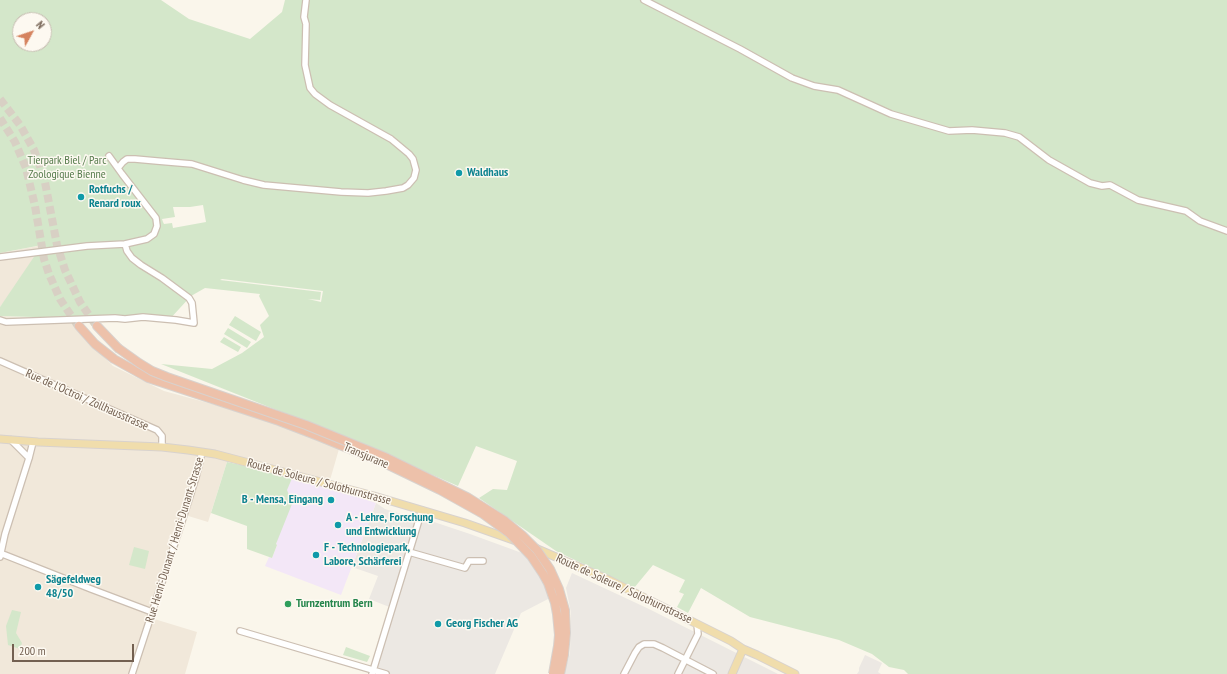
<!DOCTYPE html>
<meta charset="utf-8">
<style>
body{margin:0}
#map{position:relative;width:1227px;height:674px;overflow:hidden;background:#faf6eb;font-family:"PT Sans Narrow",sans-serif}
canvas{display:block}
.north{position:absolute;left:12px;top:12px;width:40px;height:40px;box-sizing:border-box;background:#fdf9f1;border:1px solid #c6bcb1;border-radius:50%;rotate:50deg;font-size:11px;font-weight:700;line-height:16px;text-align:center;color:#736051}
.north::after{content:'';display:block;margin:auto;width:14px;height:18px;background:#d5835f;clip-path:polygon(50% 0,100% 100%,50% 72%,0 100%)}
.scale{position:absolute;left:12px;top:644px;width:122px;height:18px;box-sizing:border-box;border:2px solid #736051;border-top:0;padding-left:5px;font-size:12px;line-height:14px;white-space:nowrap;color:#736051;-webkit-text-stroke:3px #fdf9f1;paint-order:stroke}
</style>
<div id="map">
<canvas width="1227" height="674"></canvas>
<div class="north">N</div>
<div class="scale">200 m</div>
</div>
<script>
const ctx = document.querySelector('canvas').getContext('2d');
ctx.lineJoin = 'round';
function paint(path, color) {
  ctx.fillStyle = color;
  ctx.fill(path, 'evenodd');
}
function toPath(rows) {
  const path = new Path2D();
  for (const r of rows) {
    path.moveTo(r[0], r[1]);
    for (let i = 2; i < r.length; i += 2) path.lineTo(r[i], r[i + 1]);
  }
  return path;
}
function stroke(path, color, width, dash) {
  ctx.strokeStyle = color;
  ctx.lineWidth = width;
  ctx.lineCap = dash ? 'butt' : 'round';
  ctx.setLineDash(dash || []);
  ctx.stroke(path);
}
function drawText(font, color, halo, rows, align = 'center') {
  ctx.font = font + ' "PT Sans Narrow",sans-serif';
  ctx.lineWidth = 3;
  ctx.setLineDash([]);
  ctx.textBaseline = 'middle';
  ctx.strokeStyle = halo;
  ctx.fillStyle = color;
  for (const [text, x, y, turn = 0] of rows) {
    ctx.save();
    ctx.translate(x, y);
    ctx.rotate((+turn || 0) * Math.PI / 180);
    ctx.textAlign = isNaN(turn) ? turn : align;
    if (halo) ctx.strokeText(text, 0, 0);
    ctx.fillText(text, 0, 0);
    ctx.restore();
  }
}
const residential = toPath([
 [43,245,5,301,0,307,0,253],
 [0,316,67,319,113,366,164,391,249,414,339,449,330,480,227,462,208,522,185,515,151,618,197,632,185,674,0,674]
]);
const industrial = toPath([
 [376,503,385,509,424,521,425,519,470,534,522,553,538,570,550,598,521,613,495,674,382,674,373,670,392,608,369,599,378,576,352,567],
 [572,573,649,609,778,674,564,674,570,653,571,613,566,588],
 [865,655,882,663,878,672,881,674,857,674,859,671,859,668]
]);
const education = toPath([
 [293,476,327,486,376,503,341,595,265,566,269,557,272,558,277,545,276,544,289,495,286,490]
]);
const green = toPath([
 [0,0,161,0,189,19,250,39,282,12,285,0,1227,0,1227,674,908,674,904,670,889,667,872,654,839,640,750,617,701,588,688,613,677,607,684,594,679,592,685,580,653,565,634,588,556,551,479,498,493,489,507,490,517,461,476,446,458,486,357,442,161,364,212,369,242,353,264,337,260,325,269,316,259,296,260,294,205,288,191,296,168,321,0,316,0,307,42,245,0,253],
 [20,20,44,20,44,44,20,44],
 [203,205,206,222,173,228,172,223,164,224,163,222,162,219,175,217,173,207,190,207],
 [222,279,323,291,321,302,308,299,320,300,321,292,220,280],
 [235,316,261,332,256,341,229,325],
 [228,328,251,342,247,348,224,334],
 [224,337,241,347,238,352,220,342],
 [227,462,293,476,287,490,289,495,294,499,276,544,277,545,272,558,247,549,247,526,211,513],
 [134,547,149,551,145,569,129,565],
 [12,610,21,612,16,633,22,643,20,649,8,645,6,626],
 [346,647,370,656,367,662,343,655]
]);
const highwayTunnel = toPath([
 [0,99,20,125,34,150,44,177,57,245,65,270,80,302,95,324],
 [0,118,15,142,26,168,35,206,44,259,49,274,60,299,78,326]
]);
const minor = toPath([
 [644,0,740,49,792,78,814,86,838,90,891,114,949,131,972,130,1005,133,1019,137,1049,160,1090,183,1102,186,1110,185,1138,200,1186,211,1200,221,1227,231],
 [118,168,123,162,127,159,135,159,157,161,192,164,243,180,264,185,341,192,368,193,386,191,403,188,408,185,414,178,416,170,413,159,409,154,391,139,330,105,315,94,310,88,305,65,306,24,304,17,306,0],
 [0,257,87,246,125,244,147,239,154,234,157,226,156,218,122,174,109,156],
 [0,320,6,322,115,318,125,319,143,317,176,320,194,323,192,303,189,298,162,278,141,265,132,258,127,251,125,244],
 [0,361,157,430,162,436,162,447],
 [11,440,29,458],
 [409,552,465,568,469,561,483,561],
 [0,553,91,589,152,612],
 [0,557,5,534,29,458,33,442],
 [240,631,386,674],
 [132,674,184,515,196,477,202,452],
 [372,674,422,510],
 [624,674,635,653,639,647,644,644,654,644,663,648,713,674],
 [678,674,698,634,697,624]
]);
const major = toPath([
 [0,439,38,442,162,447,188,450,215,454,374,496,465,523,516,541],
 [535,548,609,580,731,641,743,649,757,655,795,674],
 [732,674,743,649]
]);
const highway = toPath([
 [79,326,95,344,114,359,148,378,279,421,318,436,384,463],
 [97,326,118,348]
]);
const highwayBridge = toPath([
 [118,348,139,363,152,371,167,377,306,425,387,458,467,497,505,521,522,535,537,550,550,569,559,589,565,610,566,633,564,655,560,674],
 [384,463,440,490,483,514,509,533,531,556,543,574,548,583,555,603,557,614,559,635,558,646,553,674]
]);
const markers = [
 [459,173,4,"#0f9aa8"],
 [81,197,4,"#0f9aa8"],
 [331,500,4,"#0f9aa8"],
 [338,525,4,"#0f9aa8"],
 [316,555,4,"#0f9aa8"],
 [38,587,4,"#0f9aa8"],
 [288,604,4,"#2e9e5b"],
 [438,624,4,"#0f9aa8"]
];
const parkNames = [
 ["Tierpark Biel / Parc",67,161],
 ["Zoologique Bienne",67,175]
];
const cultureNames = [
 ["Waldhaus",467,173],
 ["Rotfuchs /",89,190],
 ["Renard roux",89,204],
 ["B - Mensa, Eingang",323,500,"right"],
 ["A - Lehre, Forschung",346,518],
 ["und Entwicklung",346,532],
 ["F - Technologiepark,",324,548],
 ["Labore, Schärferei",324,562],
 ["Sägefeldweg",46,580],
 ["48/50",46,594],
 ["Georg Fischer AG",446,624]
];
const streetNames = [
 ["Rue de l'Octroi / Zollhausstrasse",87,400,24],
 ["Transjurane",366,456,23],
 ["Route de Soleure / Solothurnstrasse",319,482,15],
 ["Rue Henri-Dunant / Henri-Dunant-Strasse",175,540,-73],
 ["Route de Soleure / Solothurnstrasse",624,589,25]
];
const leisureNames = [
 ["Turnzentrum Bern",296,604]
];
paint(residential, '#f1e8da');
paint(industrial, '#ece8e3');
paint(education, '#f3e7f7');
paint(green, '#d4e7ca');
stroke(highwayTunnel, '#d8d0c4', 8, [8, 4]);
stroke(minor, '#ccbfb2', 8);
stroke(major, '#d8d2ce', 9);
stroke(highway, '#d8d2ce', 10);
stroke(minor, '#fff', 5.5);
stroke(major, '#f0ddac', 7);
stroke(highway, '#edc1aa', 8);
stroke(highwayBridge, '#d8d2ce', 10, []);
stroke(highwayBridge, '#edc1aa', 8);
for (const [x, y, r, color] of markers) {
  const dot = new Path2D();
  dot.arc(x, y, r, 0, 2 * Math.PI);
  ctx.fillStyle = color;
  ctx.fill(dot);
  stroke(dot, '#fdf9f1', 1.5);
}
drawText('12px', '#577c4d', '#fdf9f1', parkNames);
drawText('bold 12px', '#0d838f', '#fdf9f1', cultureNames, 'left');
drawText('12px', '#736051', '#fdf9f1', streetNames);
drawText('bold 12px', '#27864d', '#fdf9f1', leisureNames, 'left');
</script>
